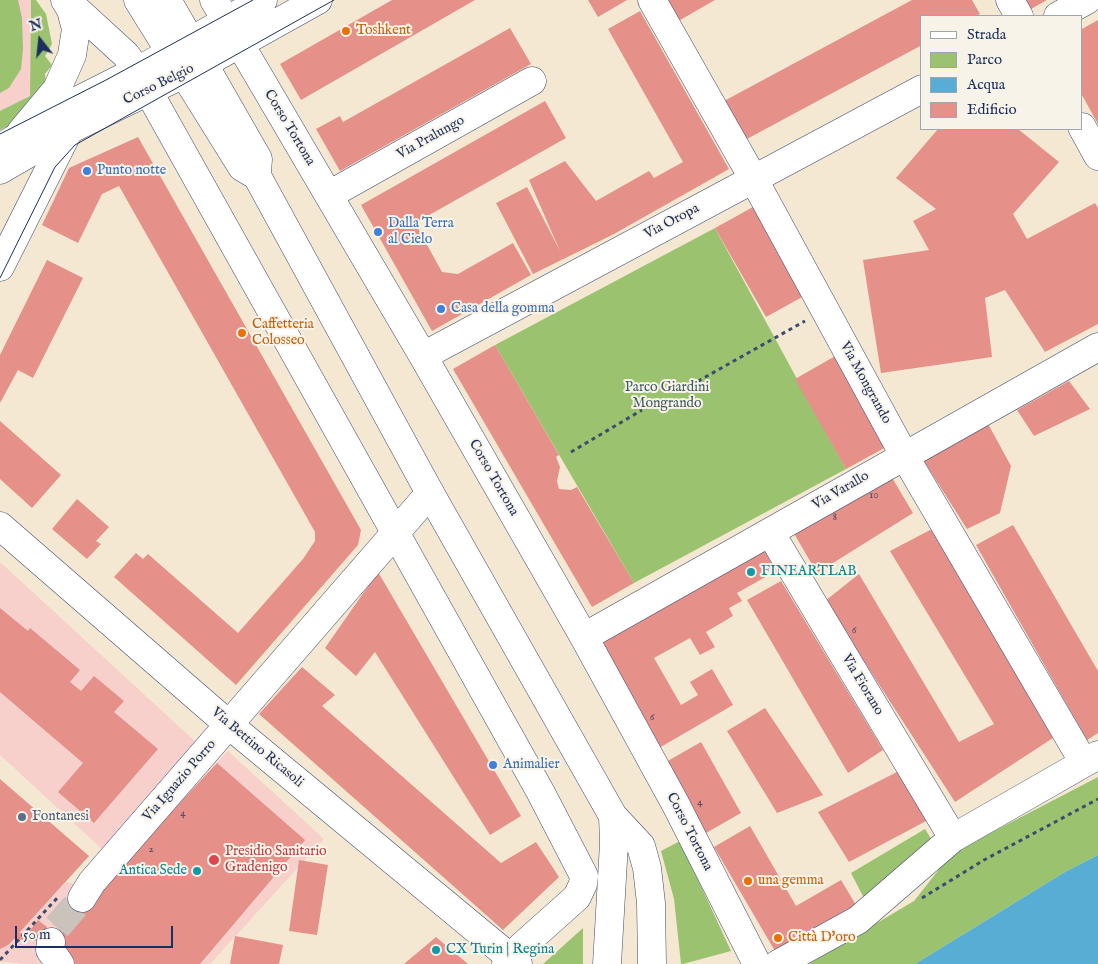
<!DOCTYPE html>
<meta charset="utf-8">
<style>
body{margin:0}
#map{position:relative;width:1098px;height:964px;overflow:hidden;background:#f4e8d2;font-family:"IM FELL English",serif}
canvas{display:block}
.legend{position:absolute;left:920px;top:15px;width:162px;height:115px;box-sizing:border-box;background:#f7f3e8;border:1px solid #9fa5b1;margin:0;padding:6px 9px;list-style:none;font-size:15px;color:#1b2f5e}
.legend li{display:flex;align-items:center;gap:10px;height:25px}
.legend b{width:25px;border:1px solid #9fa5b1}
.north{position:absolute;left:15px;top:15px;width:50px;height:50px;-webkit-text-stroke:4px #f7f3e8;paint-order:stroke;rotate:344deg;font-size:14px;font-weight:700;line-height:20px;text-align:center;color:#1b2f5e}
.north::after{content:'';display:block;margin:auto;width:18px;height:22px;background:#1b2f5e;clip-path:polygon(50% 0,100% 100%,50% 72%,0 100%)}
.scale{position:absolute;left:15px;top:926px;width:158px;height:22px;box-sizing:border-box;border:2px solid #1b2f5e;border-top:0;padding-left:6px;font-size:15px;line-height:18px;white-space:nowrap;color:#1b2f5e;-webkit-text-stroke:4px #f7f3e8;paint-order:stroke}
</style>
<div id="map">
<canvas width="1098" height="964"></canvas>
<ul class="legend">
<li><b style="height:6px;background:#fff"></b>Strada</li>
<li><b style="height:14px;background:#9bc36f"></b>Parco</li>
<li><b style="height:14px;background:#58add4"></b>Acqua</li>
<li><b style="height:14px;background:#e59088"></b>Edificio</li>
</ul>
<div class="north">N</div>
<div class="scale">50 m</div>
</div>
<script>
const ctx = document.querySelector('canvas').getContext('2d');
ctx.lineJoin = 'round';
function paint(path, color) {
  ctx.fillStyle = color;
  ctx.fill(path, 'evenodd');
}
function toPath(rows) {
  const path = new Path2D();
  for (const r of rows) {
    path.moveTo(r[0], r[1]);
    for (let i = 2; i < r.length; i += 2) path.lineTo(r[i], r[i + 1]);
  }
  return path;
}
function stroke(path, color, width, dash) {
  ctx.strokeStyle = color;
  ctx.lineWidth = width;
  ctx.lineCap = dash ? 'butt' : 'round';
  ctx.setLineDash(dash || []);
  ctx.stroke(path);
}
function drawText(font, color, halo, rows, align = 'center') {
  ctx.font = font + ' "IM FELL English",serif';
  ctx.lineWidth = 4;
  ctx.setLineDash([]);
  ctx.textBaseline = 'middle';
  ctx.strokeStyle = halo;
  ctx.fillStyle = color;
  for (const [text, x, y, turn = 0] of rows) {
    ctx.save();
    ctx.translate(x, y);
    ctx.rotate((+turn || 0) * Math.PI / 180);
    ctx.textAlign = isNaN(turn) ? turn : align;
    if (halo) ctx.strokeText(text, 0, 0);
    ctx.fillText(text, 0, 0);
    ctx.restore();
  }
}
const built = toPath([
 [0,0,31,0,30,96,0,111],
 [0,562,197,743,103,850,0,755],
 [228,751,324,839,210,964,22,964,0,961,0,922,25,926,66,882,97,889]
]);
const green = toPath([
 [0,0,18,0,22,18,23,49,21,69,9,88,0,93],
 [31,0,36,0,46,14,52,44,45,56,52,65,45,74,46,84,29,116,0,130,0,111,30,96],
 [715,228,846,469,634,583,495,345],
 [1098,777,1098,855,1065,872,915,964,808,964,914,901,952,853],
 [925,829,935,845,866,902,851,873],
 [680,841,731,951,683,964,681,964,674,899,661,851],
 [583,928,583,964,543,964]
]);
const water = toPath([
 [1098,855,1098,964,915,964,1065,872]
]);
const building = toPath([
 [392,0,475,0,301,100,280,64],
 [588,0,627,0,598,17],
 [662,0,715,0,675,23],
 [912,0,972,0,980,14,975,16,922,16,922,45,745,140,724,101],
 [1023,0,1047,0,1029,10],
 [640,11,729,169,614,234,533,274,496,203,527,187,560,251,529,180,565,161,596,201,649,171,654,178,683,162,608,29],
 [1098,20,1098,124,1082,95,1082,29],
 [510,28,531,64,340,171,316,129,340,116,343,122],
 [545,101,566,138,415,223,442,272,458,274,513,243,531,275,432,331,361,205],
 [938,129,1018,129,1059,162,1013,214,1027,239,1095,203,1098,208,1098,324,1045,352,1005,290,985,298,992,357,881,373,863,260,929,250,913,221,936,209,896,178],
 [138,137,361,530,358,545,236,685,114,577,136,553,143,559,148,554,238,633,303,559,315,541,315,532,119,186,102,194,78,243,42,225,69,168],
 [753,207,804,296,766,317,715,228],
 [47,260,83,278,33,378,18,370,0,403,0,355],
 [495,345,559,455,556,457,560,467,557,481,559,489,571,490,577,487,634,583,592,607,453,369],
 [837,355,888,446,846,469,795,379],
 [1069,381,1090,409,1034,436,1017,410],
 [0,421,61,475,32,508,0,479],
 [987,422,1011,466,1000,513,967,529,922,458],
 [891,476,913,513,817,573,792,530],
 [77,499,109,527,96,541,101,544,87,559,52,529],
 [1013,525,1098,671,1098,733,1087,740,976,545],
 [932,529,1053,738,955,802,825,601,859,574,959,742,994,724,890,551],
 [764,550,776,571,737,593,742,601,729,608,733,616,706,632,715,647,700,655,690,638,654,658,681,705,698,695,690,682,712,669,733,705,659,748,600,644],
 [378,572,521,816,490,835,375,652,356,676,325,648],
 [781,581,883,750,848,773,747,600],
 [0,608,28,631,30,628,80,670,70,682,81,691,94,676,124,701,114,712,158,749,94,823,58,792,83,763,0,692],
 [302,667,335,695,322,706,501,863,536,842,559,877,503,930,259,714],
 [765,708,823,795,777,813,727,731],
 [701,742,741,813,706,833,666,762],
 [217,763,305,840,200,964,77,964,71,963,53,942,14,939,8,945,0,949,0,779,89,856,19,933,28,933,38,920,47,927,42,934,59,936,63,932,52,923,77,894,87,903],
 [897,772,928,820,849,862,818,812],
 [750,826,796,906,841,880,856,905,775,951,714,847],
 [299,860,328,865,317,935,289,931],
 [235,936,283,945,279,964,230,964],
 [436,937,468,964,404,964]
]);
const minorTunnel = toPath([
 [57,927,82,898]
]);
const path = toPath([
 [684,389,805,321],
 [571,452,642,410],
 [922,898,984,860,1098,799],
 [0,960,59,896]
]);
const minor = toPath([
 [66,0,126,55,137,71,541,793,584,876,583,884,577,897,521,947,506,964],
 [214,0,423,356,584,637,675,803,757,964],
 [652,0,753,178,904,455,1084,763],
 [1010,0,1019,16],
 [1058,16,1087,0],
 [1082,127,1098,156],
 [21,132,57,89,72,55,76,29,71,10,65,0],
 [329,195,532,81],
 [0,267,69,130],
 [423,356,922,89],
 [0,526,228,724,518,964],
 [770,532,953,838],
 [584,637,1098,347],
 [82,898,92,882,430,493],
 [51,942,50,950,60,964],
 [778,964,858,920,953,838,1098,755]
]);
const major = toPath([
 [138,0,242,167,257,176,430,493,613,816,641,846,647,868,651,903,652,964],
 [167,0,258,159,257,172],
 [0,148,71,104,148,65,263,0],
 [0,170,69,130,196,68,318,0],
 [607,964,614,843,613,816]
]);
const tram = toPath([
 [0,134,106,80,253,0],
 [0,278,55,167,75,145,334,0]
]);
const markers = [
 [346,31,5,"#e8710a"],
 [87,171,5,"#3f7fe0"],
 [378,232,5,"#3f7fe0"],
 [441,309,5,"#3f7fe0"],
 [242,333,5,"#e8710a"],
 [751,572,5,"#0f9aa8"],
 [493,765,5,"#3f7fe0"],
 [22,817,5,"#5c6f8a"],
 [214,860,6,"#e0444e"],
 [197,871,5,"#0f9aa8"],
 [748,881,5,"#e8710a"],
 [778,938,5,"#e8710a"],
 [436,950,5,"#0f9aa8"]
];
const numberNames = [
 ["10",874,496],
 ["8",835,518],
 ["6",854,631],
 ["6",652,718],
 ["4",700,803],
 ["4",183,814],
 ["2",151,850]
];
const foodNames = [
 ["Toshkent",356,31],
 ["Caffetteria",252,325],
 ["Colosseo",252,341],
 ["una gemma",758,881],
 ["Città D'oro",788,938]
];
const streetNames = [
 ["Corso Belgio",159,85,-26],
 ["Corso Tortona",289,128,59],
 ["Via Pralungo",431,138,-29],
 ["Via Oropa",672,222,-28],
 ["Via Mongrando",865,383,61],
 ["Corso Tortona",493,478,60],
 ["Via Varallo",841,491,-30],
 ["Via Fiorano",862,685,59],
 ["Via Bettino Ricasoli",257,748,40],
 ["Via Ignazio Porro",180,781,-49],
 ["Corso Tortona",689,832,63]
];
const shopNames = [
 ["Punto notte",97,171],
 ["Dalla Terra",388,224],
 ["al Cielo",388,240],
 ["Casa della gomma",451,309],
 ["Animalier",503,765]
];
const parkNames = [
 ["Parco Giardini",667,388],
 ["Mongrando",667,404]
];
const cultureNames = [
 ["FINEARTLAB",761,572],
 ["Antica Sede",187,871,"right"],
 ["CX Turin | Regina",446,950]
];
const serviceNames = [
 ["Fontanesi",32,817]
];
const healthNames = [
 ["Presidio Sanitario",225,852],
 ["Gradenigo",225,868]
];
paint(built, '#f7d0cc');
paint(green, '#9bc36f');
paint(water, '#58add4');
paint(building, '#e59088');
stroke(minorTunnel, '#c9c3bb', 28, [28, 14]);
stroke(minor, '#3c4b6f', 29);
stroke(major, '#3c4b6f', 29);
stroke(path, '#3c4b6f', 3, [4, 4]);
stroke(minor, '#fff', 28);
stroke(major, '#fff', 28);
stroke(tram, '#1b2f5e', 1);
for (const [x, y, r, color] of markers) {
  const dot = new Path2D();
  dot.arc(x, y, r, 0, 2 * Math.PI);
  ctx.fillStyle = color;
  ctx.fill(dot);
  stroke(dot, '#f7f3e8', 2);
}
drawText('11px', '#4e4768', null, numberNames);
drawText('14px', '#c56008', '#f7f3e8', foodNames, 'left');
drawText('14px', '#1b2f5e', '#f7f3e8', streetNames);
drawText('14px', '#366cbe', '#f7f3e8', shopNames, 'left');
drawText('14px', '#415b63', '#f7f3e8', parkNames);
drawText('14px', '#0d838f', '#f7f3e8', cultureNames, 'left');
drawText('14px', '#4e5e75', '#f7f3e8', serviceNames, 'left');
drawText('14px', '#be3a42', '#f7f3e8', healthNames, 'left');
</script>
